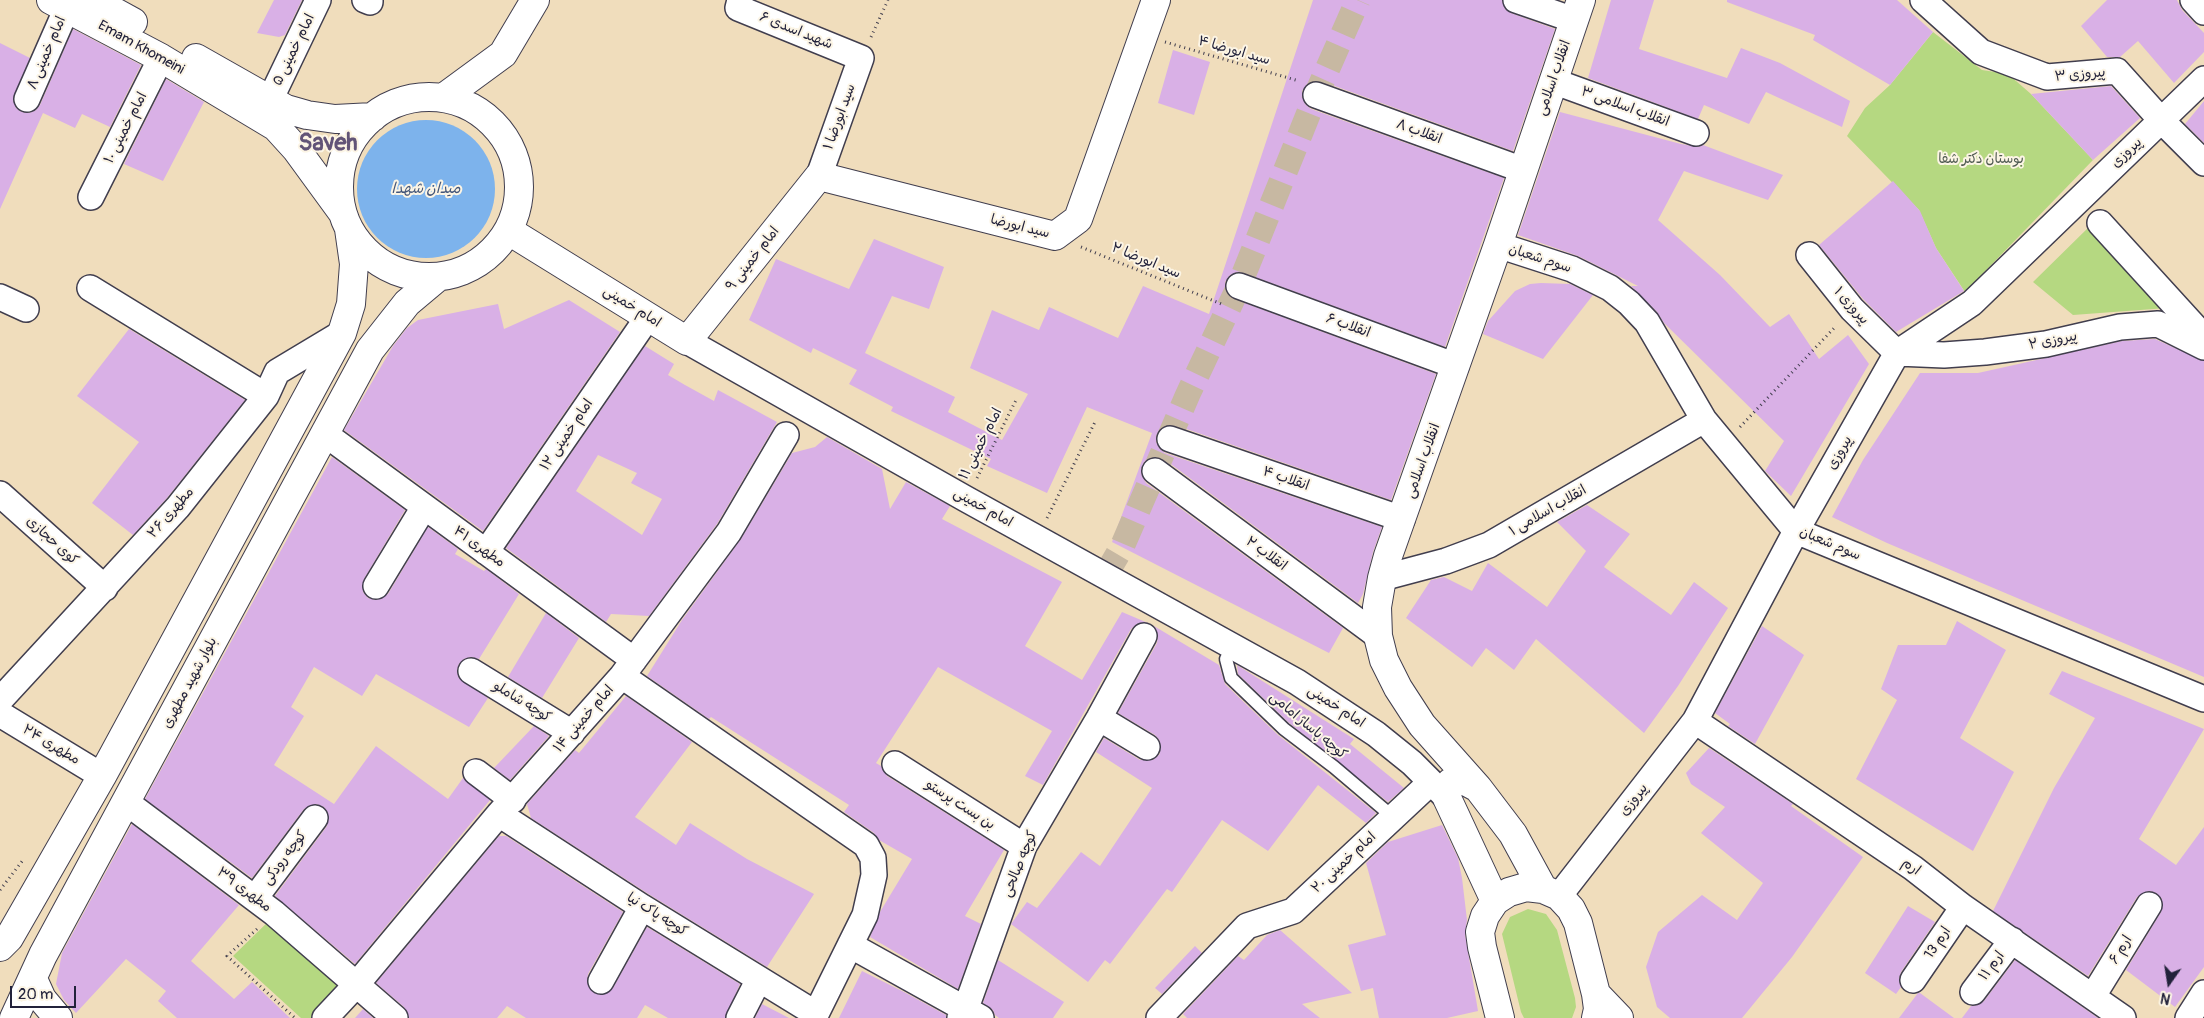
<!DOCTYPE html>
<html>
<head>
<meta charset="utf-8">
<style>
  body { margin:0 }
  #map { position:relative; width:2204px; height:1018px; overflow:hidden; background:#f0ddbc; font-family:Pangolin,sans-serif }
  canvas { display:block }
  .north { position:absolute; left:2144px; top:958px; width:50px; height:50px; -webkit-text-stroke:4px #fcf5e5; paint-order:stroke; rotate:193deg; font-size:14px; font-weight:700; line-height:20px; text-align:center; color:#22223b }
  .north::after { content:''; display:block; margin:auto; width:18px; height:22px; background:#22223b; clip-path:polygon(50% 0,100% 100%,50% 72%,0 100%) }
  .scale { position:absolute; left:10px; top:986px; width:66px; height:22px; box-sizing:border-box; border:2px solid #22223b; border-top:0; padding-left:6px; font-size:15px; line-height:18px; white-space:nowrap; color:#22223b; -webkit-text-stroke:4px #fcf5e5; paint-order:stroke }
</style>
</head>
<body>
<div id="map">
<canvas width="2204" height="1018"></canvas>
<div class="north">N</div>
<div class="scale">20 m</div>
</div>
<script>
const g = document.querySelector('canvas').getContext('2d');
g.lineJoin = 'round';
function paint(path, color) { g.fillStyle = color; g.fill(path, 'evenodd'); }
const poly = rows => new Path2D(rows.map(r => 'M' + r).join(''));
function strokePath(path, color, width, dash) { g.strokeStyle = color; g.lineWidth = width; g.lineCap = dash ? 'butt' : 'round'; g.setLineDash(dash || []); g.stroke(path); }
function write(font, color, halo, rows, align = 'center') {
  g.font = font + ' Pangolin,"Playpen Sans Arabic",sans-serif'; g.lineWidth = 4; g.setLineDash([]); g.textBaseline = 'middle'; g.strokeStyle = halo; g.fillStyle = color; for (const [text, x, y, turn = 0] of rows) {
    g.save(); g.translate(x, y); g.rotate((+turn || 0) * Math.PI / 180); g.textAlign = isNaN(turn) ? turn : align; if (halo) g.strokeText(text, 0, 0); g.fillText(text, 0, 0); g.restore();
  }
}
paint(poly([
  [1933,32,1982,70,2008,74,2031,94,2093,160,1965,292,1936,248,1919,210,1847,136,1865,108,1890,85],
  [2091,225,2167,308,2073,315,2033,282],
  [1528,909,1546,914,1557,930,1575,998,1576,1007,1572,1018,1524,1018,1521,1012,1502,934,1510,917],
  [273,917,352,985,320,1018,301,1018,233,956]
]), '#b5d881');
paint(poly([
  '357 189a69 69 0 1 1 138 0a69 69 0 1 1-138 0Z'
]), '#7db3ec');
paint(poly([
  [274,0,302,0,285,35,279,37,257,33],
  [1313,0,1502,0,1505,9,1511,13,1555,29,1513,151,1321,81,1314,81,1307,84,1302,91,1305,104,1311,109,1504,178,1445,347,1244,273,1237,272,1230,275,1225,282,1228,295,1234,299,1436,374,1391,500,1175,425,1167,425,1157,434,1156,442,1160,449,1165,453,1382,527,1373,552,1363,594,1358,603,1164,459,1157,457,1150,458,1144,462,1141,469,1142,476,1146,483,1343,628,1329,653,1112,542,1152,433,1087,407,1047,493,987,466,991,459,891,411,893,407,849,384,857,370,813,348,811,353,749,320,776,259,849,289,874,239,944,267,929,309,892,296,865,353,955,397,948,412,1002,440,1028,394,970,368,992,310,1039,330,1049,307,1118,338,1143,286,1209,314],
  [1611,0,1654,0,1639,49,1727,78,1741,48,1780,63,1850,101,1842,127,1766,92,1749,124,1704,105,1698,119,1588,78],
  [1727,0,1897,0,1933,32,1890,85,1813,40,1815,35,1727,2],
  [2107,0,2177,0,2182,10,2204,33,2204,52,2174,83,2138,41,2120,57,2107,57,2081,26],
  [73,29,141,65,110,127,82,114,75,128,43,113,0,209,0,43,30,58,13,100,16,108,22,112,29,113,36,110,40,105],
  [1173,50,1210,62,1194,115,1158,103],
  [166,79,204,102,163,181,124,164],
  [2111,86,2140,118,2093,160,2031,94],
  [2204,101,2204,143,2185,124],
  [1560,112,1681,144,1698,147,1703,145,1783,175,1768,200,1684,171,1658,220,1720,275,1770,327,1789,314,1819,359,1848,335,1869,364,1791,496,1765,471,1784,441,1664,323,1657,312,1631,286,1638,286,1578,256,1518,235],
  [1893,181,1920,211,1936,248,1964,291,1896,332,1863,299,1819,245],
  [1541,283,1570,284,1593,295,1543,359,1483,334,1488,321,1515,291,1530,284],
  [569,300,620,332,483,531,344,430,393,346,407,328,418,320,498,304,504,329],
  [129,329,245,400,167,498,133,535,92,503,139,442,77,396],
  [2155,339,2204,361,2204,677,1887,543,1832,517,1863,460,1920,373,1978,373,2122,341],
  [645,346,674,364,668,375,685,385,714,401,718,390,777,422,717,524,649,616,611,614,606,622,506,548],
  [598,455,637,473,631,483,662,499,642,535,576,491],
  [827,437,882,469,890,509,906,482,950,506,942,519,1062,582,1025,646,1082,680,1122,612,1148,623,1137,624,1131,629,1043,785,1025,776,1052,731,938,667,876,763,881,766,887,776,1004,850,965,916,981,924,958,989,870,937,880,912,912,859,879,840,874,833,844,812,849,805,711,717,709,719,647,676,682,620,741,539,792,453,815,447],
  [332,457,405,510,364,579,363,592,368,598,376,600,388,594,428,527,458,549,455,554,484,571,486,569,519,594,479,659,471,657,464,659,459,664,457,671,459,678,488,698,469,727,376,674,362,696,314,667,291,707,304,716,274,765,334,804,376,746,448,799,463,778,490,800,355,964,275,896,327,826,328,813,324,807,316,804,304,809,252,878,145,799],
  [1587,505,1630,534,1604,567,1671,615,1694,582,1728,608,1678,686,1644,733,1536,639,1514,670,1486,648,1472,667,1406,618,1431,580,1444,577,1472,591,1488,563,1547,607,1586,551,1557,522],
  [546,613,579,638,542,698,508,677],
  [1957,621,2006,650,1960,738,2014,772,1973,851,1856,779,1897,700,1881,689,1898,645,1946,645],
  [1154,626,1219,665,1225,684,1278,735,1376,813,1366,823,1318,785,1268,851,1222,820,1172,892,1167,889,1110,964,1105,960,1088,982,1011,924,1027,902,1037,908,1081,852,1100,866,1152,788,1096,752,1104,738,1140,760,1153,760,1160,754,1160,741,1155,735,1118,713,1157,643,1158,635],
  [1762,626,1804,655,1755,744,1728,726,1730,724,1715,713],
  [1237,665,1354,739,1350,744,1404,788,1388,802,1289,723,1238,674],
  [2062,671,2204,729,2139,839,2176,865,2204,827,2204,967,2175,1007,2126,970,2161,912,2162,899,2156,893,2149,891,2137,897,2088,976,1993,911,2054,788,2095,718,2049,694],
  [626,696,692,742,635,817,676,845,690,823,747,859,814,894,767,967,650,895,531,818,527,804,575,750,579,753],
  [534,726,549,736,510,780,494,768],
  [1709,748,1793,804,1791,806,1863,857,1792,957,1742,1018,1670,1018,1657,1007,1646,967,1658,932,1702,895,1737,920,1763,883,1701,833,1725,807,1691,784,1686,773],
  [132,824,239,905,191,961,234,999,252,982,290,1018,177,1018,158,1001,166,991,126,959,76,1013,64,1000,56,984,62,953],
  [1442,825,1458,858,1462,878,1467,920,1465,934,1478,1011,1447,1018,1379,1018,1373,988,1361,991,1348,945,1386,935,1366,863,1388,842],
  [499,836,506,836,623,912,588,974,587,982,594,993,602,995,613,988,647,927,740,984,725,1018,668,1018,645,1005,637,1018,526,1018,507,1006,497,1018,409,1018,404,1007,376,983],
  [1908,906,1935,922,1901,972,1899,979,1901,987,1896,994,1865,973],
  [1280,930,1352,993,1302,1004,1320,1018,1187,1018,1183,1014,1238,956,1244,960,1267,935],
  [1195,946,1202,953,1162,994,1155,988],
  [998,960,1064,1002,1053,1018,999,1018,995,1015,993,1010,983,1003],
  [2015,960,2098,1018,1962,1018,1971,1006,1978,1005,1984,1001],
  [862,971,904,992,946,1015,946,1018,839,1018],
  [1918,993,1920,993,1954,1018,1899,1018],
  [762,1004,789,1018,755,1018],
  [363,1009,373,1018,355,1018]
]), '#d9b0e6');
strokePath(poly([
  [1105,576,1122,547,1188,394,1239,286,1316,95,1358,0]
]), '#c7b8a2', 25, [25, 12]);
const lane = poly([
  [1233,646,1226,659,1231,678,1284,729,1334,767,1393,817]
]);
const street = poly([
  [365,0,370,2,370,0],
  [740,0,738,8,861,58,819,176],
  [1516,0,1574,20],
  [1923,0,1981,52,2047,77,2117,71,2161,120,2204,163],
  [2193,0,2204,12],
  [1553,81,1696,133],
  [1316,95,1523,170],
  [27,99,67,8],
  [270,100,318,0],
  [91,197,161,58],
  [2100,223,2204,337],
  [1498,245,1572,269,1610,288,1629,303,1647,322,1704,420,1796,531,2204,699],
  [1809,255,1852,309,1897,353,1944,355,1985,352,2046,344,2120,327,2158,324,2204,347],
  [1239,286,1456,366],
  [90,288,266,396],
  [0,297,26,309],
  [687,341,966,499,1297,682,1376,734,1412,763,1447,798],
  [325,434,634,660],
  [1170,439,1402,519],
  [1155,471,1378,636],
  [0,494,105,588],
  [486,552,648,317],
  [1382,578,1446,561,1489,545,1704,420],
  [376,586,424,507],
  [471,671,572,733],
  [622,676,866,845,873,858,874,875,865,915,814,1018],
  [0,700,178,507,266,396,277,372,342,333],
  [0,714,102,776],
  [1099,718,1147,747],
  [1695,721,1913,868,1963,907,2123,1018],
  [895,764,1024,846],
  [476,772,513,800],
  [126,802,274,913,395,1018],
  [499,814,642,907,816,1014],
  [1559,896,1695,721,1796,531,1897,353,1972,303,2204,79],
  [255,898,315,818],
  [850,945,981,1018],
  [1913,980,1963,907],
  [601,981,642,907],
  [1973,992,2012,940],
  [2093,996,2149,905],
  [325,1018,356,985,499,814,622,676,729,532,786,435],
  [739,1018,759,979],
  [960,1018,966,1008,1024,846,1099,718,1144,636],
  [1159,1018,1247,926,1293,911,1431,782],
  [2188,1018,2204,993]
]);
const secondary = poly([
  [51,0,161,58,276,127,296,149,342,212],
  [93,0,133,22],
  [196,58,286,109,307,115,335,119,373,117],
  '339 187a90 90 0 1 1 180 0a90 90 0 1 1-180 0Z',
  [443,98,503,54,535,0],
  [509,231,687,341,819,176,1055,236,1078,219,1156,0],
  [1478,788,1467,782,1458,780,1451,782,1447,788,1447,798,1495,901],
  [1543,889,1513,834,1478,788,1422,725,1398,688,1384,660,1378,636,1377,607,1382,578,1388,556,1498,245,1581,0],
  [0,947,9,938,102,776,342,333,351,304,354,264,349,229],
  [33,979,42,999,58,1018],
  [1596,994,1619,1018],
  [14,1018,43,955,370,350,407,303,438,277],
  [1500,1018,1482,947,1480,932,1485,916,1495,901,1509,892,1526,887,1543,889,1559,896,1571,909,1578,923,1596,994,1598,1009,1596,1018]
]);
strokePath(lane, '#413e4e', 15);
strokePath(street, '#413e4e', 28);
strokePath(secondary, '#413e4e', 30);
strokePath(poly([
  [871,37,888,0],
  [1165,42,1299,81],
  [1081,247,1224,305],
  [1740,427,1836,326],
  [977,478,1017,398],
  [1047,518,1096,420],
  [0,890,23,860],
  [257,929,227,956,295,1018]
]), '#413e4e', 3, [1, 4]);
strokePath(lane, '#fff', 12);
strokePath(street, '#fff', 25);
strokePath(secondary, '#fff', 28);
write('14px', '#22223b', '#fcf5e5', [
  ["شهید اسدی ۶",796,31,22],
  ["Emam Khomeini",141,48,29],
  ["امام خمینی ۵",294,50,-64],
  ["سید ابورضا ۴",1234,51,16],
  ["امام خمینی ۸",47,53,-67],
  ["پیروزی ۳",2080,75,-5],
  ["انقلاب اسلامی",1554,78,-71],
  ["انقلاب اسلامی ۳",1625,107,20],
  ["سید ابورضا ۱",840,117,-70],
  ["امام خمینی ۱۰",126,128,-63],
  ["انقلاب ۸",1419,132,20],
  ["پیروزی",2127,153,-44],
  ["سید ابورضا",1020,227,14],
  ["امام خمینی ۹",753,259,-52],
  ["سوم شعبان",1540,259,18],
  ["سید ابورضا ۲",1146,261,22],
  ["پیروزی ۱",1851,306,48],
  ["امام خمینی",632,307,32],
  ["انقلاب ۶",1348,326,20],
  ["پیروزی ۲",2053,341,-11],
  ["امام خمینی ۱۲",567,435,-56],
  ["امام خمینی ۱۱",981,444,-63],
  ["پیروزی",1840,453,-60],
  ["انقلاب اسلامی",1423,461,-70],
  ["انقلاب ۴",1286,479,19],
  ["امام خمینی",983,508,29],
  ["انقلاب اسلامی ۱",1548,511,-30],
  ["مطهری ۲۶",171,513,-49],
  ["کوی حجازی",52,541,42],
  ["سوم شعبان",1830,544,23],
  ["مطهری ۴۱",479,547,36],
  ["انقلاب ۲",1266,554,36],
  ["بلوار شهید مطهری",190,683,-62],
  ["کوچه شاملو",522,702,32],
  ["امام خمینی",1336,707,33],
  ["امام خمینی ۱۴",584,719,-49],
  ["کوچه پاساژ امامی",1308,726,40],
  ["مطهری ۲۴",51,745,31],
  ["پیروزی",1634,800,-52],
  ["بن بست پرستو",960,805,33],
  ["کوچه رودکی",285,858,-53],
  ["امام خمینی ۲۰",1344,863,-43],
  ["کوچه صالحی",1020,864,-67],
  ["ارم",1911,867,36],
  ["مطهری ۳۹",244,890,37],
  ["کوچه پاک نیا",657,915,32],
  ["ارم 13",1938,943,-56],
  ["ارم ۶",2121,950,-58],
  ["ارم ۱۱",1992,966,-53]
]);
write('14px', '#4e5950', '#fcf5e5', [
  ["بوستان دکتر شفا",1981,159]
]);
write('italic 15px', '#425579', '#fcf5e5', [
  ["میدان شهدا",426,189]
]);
write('bold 24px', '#625477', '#fcf5e5', [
  ["Saveh",328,144]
]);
</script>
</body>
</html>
